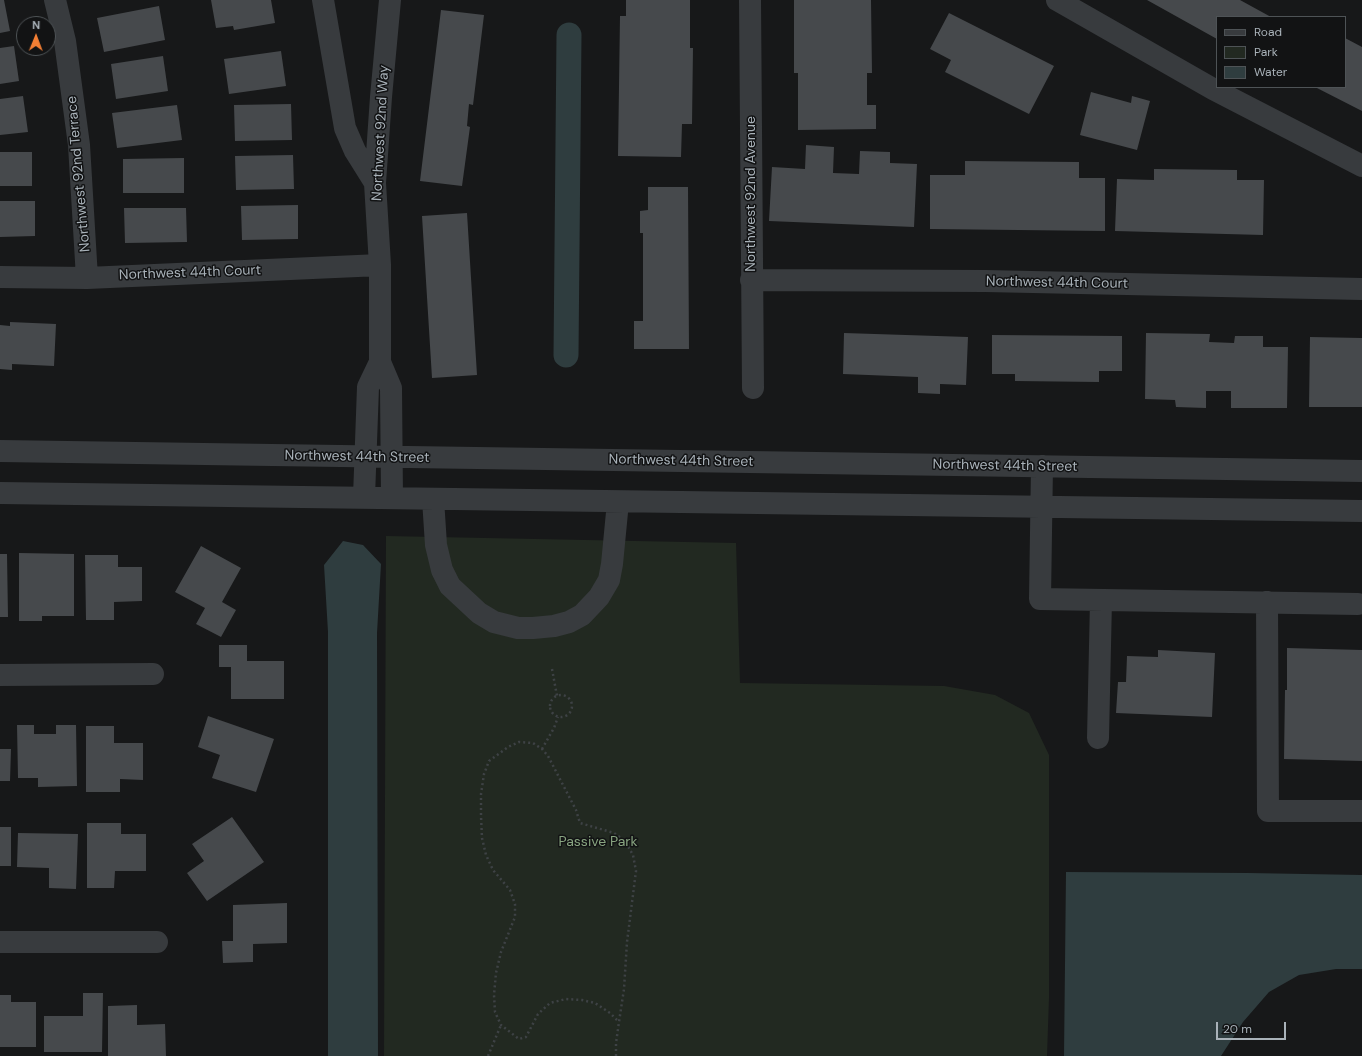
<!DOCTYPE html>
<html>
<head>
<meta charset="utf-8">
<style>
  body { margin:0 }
  #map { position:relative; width:1362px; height:1056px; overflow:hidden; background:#171819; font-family:"DM Sans",sans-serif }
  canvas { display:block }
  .legend { position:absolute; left:1216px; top:16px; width:130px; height:72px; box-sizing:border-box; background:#121314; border:1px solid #4e5356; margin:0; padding:5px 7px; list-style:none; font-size:12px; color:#a9b2b9 }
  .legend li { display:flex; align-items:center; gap:8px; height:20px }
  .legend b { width:20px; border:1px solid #4e5356 }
  .north { position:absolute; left:16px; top:16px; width:40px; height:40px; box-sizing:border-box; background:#121314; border:1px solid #4e5356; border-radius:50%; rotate:1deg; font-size:11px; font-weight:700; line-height:16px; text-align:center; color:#a9b2b9 }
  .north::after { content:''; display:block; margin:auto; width:14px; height:18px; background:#f47f34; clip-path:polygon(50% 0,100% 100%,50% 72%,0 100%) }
  .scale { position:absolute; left:1216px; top:1022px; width:70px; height:18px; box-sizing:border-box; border:2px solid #a9b2b9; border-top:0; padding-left:5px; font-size:12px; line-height:14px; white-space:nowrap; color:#a9b2b9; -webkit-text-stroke:3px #121314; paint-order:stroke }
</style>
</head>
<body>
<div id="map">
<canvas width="1362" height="1056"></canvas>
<ul class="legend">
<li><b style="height:5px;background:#383b3e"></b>Road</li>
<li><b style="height:11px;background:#222921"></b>Park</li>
<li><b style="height:11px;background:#2f3d3f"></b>Water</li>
</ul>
<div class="north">N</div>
<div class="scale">20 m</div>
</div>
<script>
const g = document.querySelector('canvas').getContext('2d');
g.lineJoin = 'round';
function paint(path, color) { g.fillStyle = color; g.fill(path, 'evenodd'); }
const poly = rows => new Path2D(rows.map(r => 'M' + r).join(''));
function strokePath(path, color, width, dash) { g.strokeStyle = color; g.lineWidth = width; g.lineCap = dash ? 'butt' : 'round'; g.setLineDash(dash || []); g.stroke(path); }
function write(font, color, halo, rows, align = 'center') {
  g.font = font + ' "DM Sans",sans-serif'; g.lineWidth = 3; g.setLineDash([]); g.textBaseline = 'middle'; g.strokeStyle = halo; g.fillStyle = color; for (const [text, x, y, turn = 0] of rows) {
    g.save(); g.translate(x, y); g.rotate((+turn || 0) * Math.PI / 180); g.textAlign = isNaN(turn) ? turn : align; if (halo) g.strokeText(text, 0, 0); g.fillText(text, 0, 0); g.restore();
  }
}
paint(poly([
  [386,536,736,543,740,683,944,686,995,695,1029,713,1049,755,1049,998,1047,1056,384,1056]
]), '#222921');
paint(poly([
  [343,541,363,545,381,564,377,633,378,1056,328,1056,328,632,324,565],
  [1066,872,1248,873,1362,875,1362,969,1336,969,1299,975,1269,992,1243,1022,1221,1056,1064,1056]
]), '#2f3d3f');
strokePath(poly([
  [566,355,569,35]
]), '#2f3d3f', 25);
paint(poly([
  [0,0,4,0,10,31,0,33],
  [211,0,271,0,275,23,234,30,233,26,216,28],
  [626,0,690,0,690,48,693,48,692,124,682,124,681,157,618,156,620,16,626,16],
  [794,0,871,0,872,73,867,73,867,105,876,105,876,129,798,130,798,73,794,73],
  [1147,0,1240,0,1271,17,1217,17,1217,39],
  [159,6,165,40,104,52,97,18],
  [441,10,484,15,473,105,469,104,467,126,470,127,462,186,420,181],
  [949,13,1054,66,1029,114,945,72,951,60,930,49],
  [1345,38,1362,47,1362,111,1315,87,1345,87],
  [14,46,19,81,0,84,0,48],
  [281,51,286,86,229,94,224,59],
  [163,56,168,91,116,99,111,64],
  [1091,92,1131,103,1132,96,1150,101,1137,150,1080,135],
  [23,96,28,132,0,135,0,99],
  [291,104,292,140,235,141,234,105],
  [177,105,182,140,117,148,112,113],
  [806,145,834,147,833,173,859,174,860,151,890,152,890,163,917,164,914,227,769,221,772,167,805,169],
  [0,152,32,152,32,186,0,186],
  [293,155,294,189,236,190,235,156],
  [184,158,184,193,123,193,123,159],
  [965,161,1079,162,1079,178,1105,178,1105,231,930,229,930,175,965,175],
  [1154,169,1237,170,1237,180,1264,180,1263,235,1115,231,1117,179,1154,180],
  [648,187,688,187,689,349,634,349,634,321,643,321,643,233,640,233,640,211,648,210],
  [0,201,35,201,35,236,0,237],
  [298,205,298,239,242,240,241,206],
  [124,208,186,208,187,242,125,243],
  [467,213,477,375,432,378,422,216],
  [10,322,56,324,54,366,12,364,12,370,0,369,0,325,10,326],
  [844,333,968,337,966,385,940,384,940,394,918,393,918,377,843,374],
  [1146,333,1210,334,1209,342,1234,343,1235,336,1263,336,1263,347,1288,347,1287,408,1231,408,1231,391,1206,391,1206,408,1176,407,1175,400,1145,399],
  [992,335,1122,336,1122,371,1099,371,1099,382,1015,381,1015,374,992,374],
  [1310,337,1362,338,1362,407,1309,407],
  [201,546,241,568,222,602,236,610,221,637,196,624,205,608,175,592],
  [19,553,74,554,74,616,42,616,42,621,19,621],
  [0,554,7,554,8,617,0,617],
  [85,555,118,555,118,567,142,567,142,601,114,602,114,620,86,620],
  [219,645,247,645,247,661,284,661,284,699,231,699,231,667,219,667],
  [1287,648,1362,650,1362,761,1284,759,1285,690,1287,690],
  [1158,650,1215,653,1212,717,1116,713,1118,682,1126,682,1127,656,1158,657],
  [208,716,274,739,256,792,212,778,220,755,198,747],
  [17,725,34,725,34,734,56,734,56,725,76,725,77,786,38,787,38,778,18,778],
  [86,726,114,726,114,743,143,743,143,780,120,779,120,792,86,792],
  [0,749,11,749,10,781,0,781],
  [232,817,264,862,207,901,187,873,204,861,192,844],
  [87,823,121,823,121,834,146,834,146,871,115,871,114,888,87,888],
  [0,827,11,827,11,866,0,866],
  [18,833,78,834,76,889,49,888,49,868,17,867],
  [287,903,287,943,253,944,253,962,223,963,222,941,233,941,233,905],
  [83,993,103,993,102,1052,44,1052,44,1016,83,1016],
  [0,995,11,995,11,1002,36,1002,36,1047,0,1047],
  [137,1005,137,1025,165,1024,166,1056,108,1056,108,1006]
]), '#46494c');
strokePath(poly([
  [552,669,557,696],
  '550 706a11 11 0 1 1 22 0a11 11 0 1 1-22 0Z',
  [542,749,554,728,558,717],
  [488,1056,501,1025],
  [616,1056,616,1043,619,1022,624,989,627,942,636,871,633,855,625,841,614,833,580,823,576,810,548,756,542,749,533,743,519,742,508,747,489,761,484,774,481,794,481,816,482,838,486,855,493,870,510,890,515,904,515,917,501,952,496,973,494,995,495,1012,501,1025,519,1039,526,1037,538,1014,550,1003,566,999,582,1000,595,1003,610,1013,619,1022]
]), '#3e4245', 2.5, [2, 3]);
strokePath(poly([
  [55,0,65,41,79,145,87,278],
  [323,0,345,128,355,151,375,183],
  [390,0,381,97,375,183,380,265,380,362,391,388,392,498],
  [750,0,753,388],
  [1057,0,1213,89,1362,166],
  [0,277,87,278,380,265],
  [751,280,985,281,1362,289],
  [0,451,1362,471],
  [1042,466,1040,599,1358,604],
  [0,493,1362,511],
  [364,497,368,387,380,362],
  [433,499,436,545,442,570,450,586,479,613,494,622,518,628,533,628,554,626,569,622,582,615,599,597,609,580,612,564,618,502],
  [1267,602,1268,811,1362,811],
  [0,675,153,674],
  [1098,738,1101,600],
  [0,942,157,942]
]), '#383b3e', 22);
write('14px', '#a9b2b9', '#121314', [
  ["Northwest 92nd Way",381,133,-87],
  ["Northwest 92nd Terrace",79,174,-95],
  ["Northwest 92nd Avenue",751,194,-90],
  ["Northwest 44th Court",190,273,-2],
  ["Northwest 44th Court",1057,283,1],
  ["Northwest 44th Street",357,457,1],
  ["Northwest 44th Street",681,461,1],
  ["Northwest 44th Street",1005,466,1]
]);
write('14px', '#88a480', '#121314', [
  ["Passive Park",598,842]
]);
</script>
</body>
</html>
